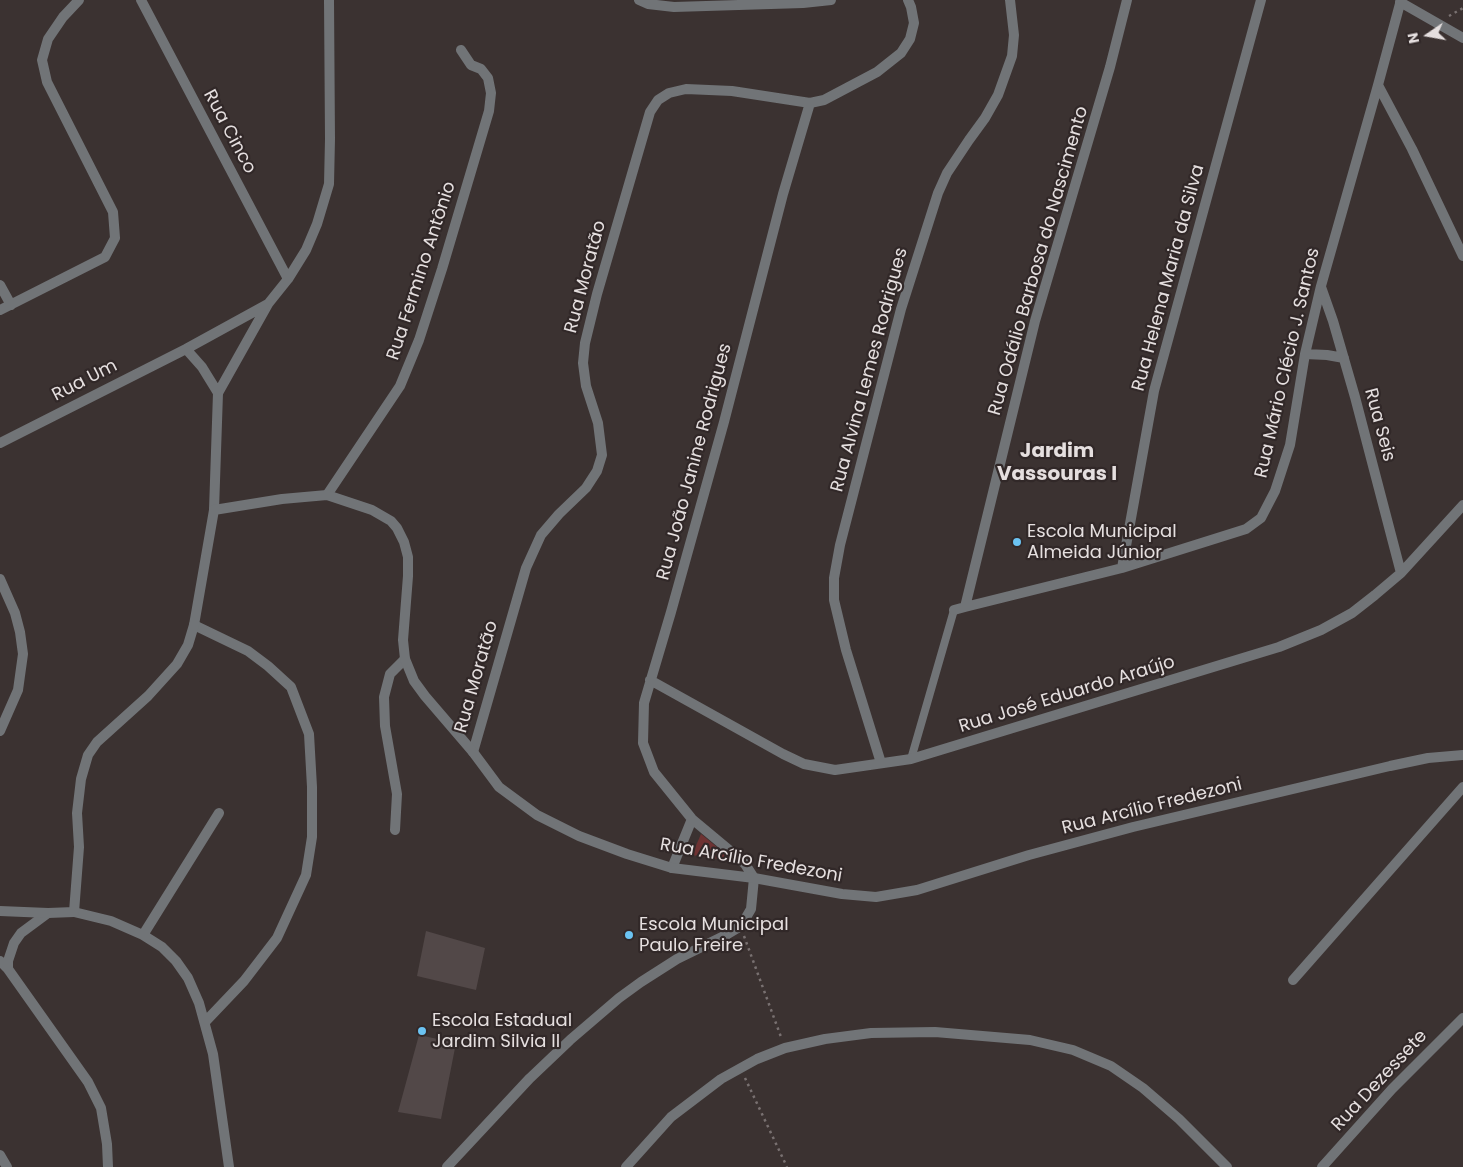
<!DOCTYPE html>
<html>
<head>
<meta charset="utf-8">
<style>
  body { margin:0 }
  #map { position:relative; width:1463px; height:1167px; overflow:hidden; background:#3b3231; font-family:Poppins,sans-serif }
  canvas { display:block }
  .north { position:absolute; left:1403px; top:10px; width:50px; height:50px; -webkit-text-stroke:4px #312828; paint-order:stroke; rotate:258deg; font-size:14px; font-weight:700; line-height:20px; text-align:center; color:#e5dfdf }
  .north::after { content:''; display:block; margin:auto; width:18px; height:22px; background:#e5dfdf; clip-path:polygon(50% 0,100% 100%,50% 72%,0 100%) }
</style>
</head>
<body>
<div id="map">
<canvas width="1463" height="1167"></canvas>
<div class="north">N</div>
</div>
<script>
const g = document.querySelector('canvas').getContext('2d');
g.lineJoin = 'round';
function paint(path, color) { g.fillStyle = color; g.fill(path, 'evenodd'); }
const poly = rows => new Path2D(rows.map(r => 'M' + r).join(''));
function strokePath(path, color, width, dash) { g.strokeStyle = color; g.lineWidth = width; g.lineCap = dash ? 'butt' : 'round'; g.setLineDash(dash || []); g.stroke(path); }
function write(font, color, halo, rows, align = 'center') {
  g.font = font + ' Poppins,sans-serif'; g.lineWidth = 4.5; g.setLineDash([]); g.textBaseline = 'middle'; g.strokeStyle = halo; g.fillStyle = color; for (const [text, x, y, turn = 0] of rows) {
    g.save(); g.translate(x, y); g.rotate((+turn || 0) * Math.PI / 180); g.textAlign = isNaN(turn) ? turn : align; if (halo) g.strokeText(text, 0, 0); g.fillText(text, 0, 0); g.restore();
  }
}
paint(poly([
  [701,834,735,862,692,855]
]), '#6e3232');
paint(poly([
  [426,931,485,948,476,990,417,976],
  [419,1035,456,1043,441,1119,398,1112]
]), '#524848');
strokePath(poly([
  [1449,16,1463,8],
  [744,936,781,1037],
  [745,1078,787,1167]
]), '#797171', 2.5, [2.5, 4]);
strokePath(poly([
  [911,759,954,610]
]), '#717477', 8);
strokePath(poly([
  [141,0,288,279],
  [639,0,648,4,674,7,803,3,831,0],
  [1400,2,1463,38],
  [1378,85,1412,149,1463,256],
  [0,285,11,305],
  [1321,287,1333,321,1355,397,1401,573],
  [0,310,105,257,115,238,113,212,47,82,42,60,48,39,63,17,79,0],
  [186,349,202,367,218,393],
  [1305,354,1327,355,1344,358],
  [0,443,186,349,268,304],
  [327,495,400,386,419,340,442,269,489,111,491,93,488,78,481,69,471,65,461,50],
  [214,510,218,393,268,304,288,279,306,250,317,224,329,184,330,139,329,0],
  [1122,568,1154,391,1261,0],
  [0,579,15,613,20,632,23,654,18,690,0,731],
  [965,607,1122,568,1246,529,1261,518,1275,491,1290,445,1305,354,1321,286,1378,85,1401,0],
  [954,610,965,607,1035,321,1110,67,1127,0],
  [194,625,248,651,268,666,291,687,309,734,312,787,312,837,306,875,277,938,244,981,205,1022],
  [650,680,783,754,804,764,835,770,911,759,1279,647,1321,630,1352,613,1375,595,1401,573,1463,505],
  [473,752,526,568,541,535,559,514,586,488,597,471,602,455,598,423,586,386,583,363,585,343,597,294,650,112,658,100,669,93,686,89,732,91,810,103,824,100,877,72,901,53,910,39,914,23,911,7,908,0],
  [881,763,846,650,834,600,834,578,840,545,901,309,938,193,947,173,969,140,985,118,998,95,1012,56,1014,35,1010,0],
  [395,830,397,794,385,726,384,697,390,674,405,659],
  [672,868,692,819],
  [74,912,111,921,143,935,162,947,176,961,188,978,199,1003,213,1054,229,1167],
  [143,935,219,813],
  [0,961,8,969,88,1082,101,1108,107,1144,108,1167],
  [8,969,8,961,14,943,21,933,48,913],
  [1293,980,1463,787],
  [0,1155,7,1167],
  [447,1167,530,1078,570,1040,619,998,641,982,677,959,726,935,741,926,751,909,754,878,745,864,734,854,692,819,654,772,643,743,644,703,671,612,724,422,783,194,810,103],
  [626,1167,671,1117,721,1079,757,1059,785,1048,825,1039,871,1033,935,1032,1030,1040,1073,1050,1111,1066,1143,1088,1179,1119,1227,1167],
  [1322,1167,1392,1089,1463,1018]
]), '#717477', 10);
strokePath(poly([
  [0,911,48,913,74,912,79,847,77,813,81,779,88,755,97,742,148,696,177,664,188,645,194,625,214,510,282,499,327,495,372,510,391,521,397,528,404,542,408,557,408,576,403,640,405,659,414,681,425,696,473,752,499,787,537,815,579,836,627,854,672,868,754,878,842,894,876,897,917,890,1029,855,1133,827,1390,766,1428,758,1463,755]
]), '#717477', 10);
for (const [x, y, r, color] of [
  [1017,542,5,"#6bc3f2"],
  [629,935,5,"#6bc3f2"],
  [422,1031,5,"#6bc3f2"]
]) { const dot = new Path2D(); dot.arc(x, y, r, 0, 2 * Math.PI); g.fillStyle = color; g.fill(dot); strokePath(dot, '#312828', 2); }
write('18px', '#e5dfdf', '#312828', [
  ["Rua Cinco",229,132,62],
  ["Rua Odálio Barbosa do Nascimento",1039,261,-74],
  ["Rua Fermino Antônio",422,271,-72],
  ["Rua Moratão",586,277,-75],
  ["Rua Helena Maria da Silva",1169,278,-75],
  ["Rua Mário Clécio J. Santos",1288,363,-77],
  ["Rua Alvina Lemes Rodrigues",870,370,-75],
  ["Rua Um",85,381,-27],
  ["Rua Seis",1379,425,75],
  ["Rua João Janine Rodrigues",695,462,-75],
  ["Rua Moratão",477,677,-74],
  ["Rua José Eduardo Araújo",1067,695,-17],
  ["Rua Arcílio Fredezoni",1152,807,-14],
  ["Rua Arcílio Fredezoni",751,861,10],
  ["Rua Dezessete",1380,1081,-47]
]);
write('18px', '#e5dfdf', '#312828', [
  ["Escola Municipal",1027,532],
  ["Almeida Júnior",1027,553],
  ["Escola Municipal",639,925],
  ["Paulo Freire",639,946],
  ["Escola Estadual",432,1021],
  ["Jardim Silvia II",432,1042]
], 'left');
write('bold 20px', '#e5dfdf', '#312828', [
  ["Jardim",1057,452],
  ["Vassouras I",1057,475]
]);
</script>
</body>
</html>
